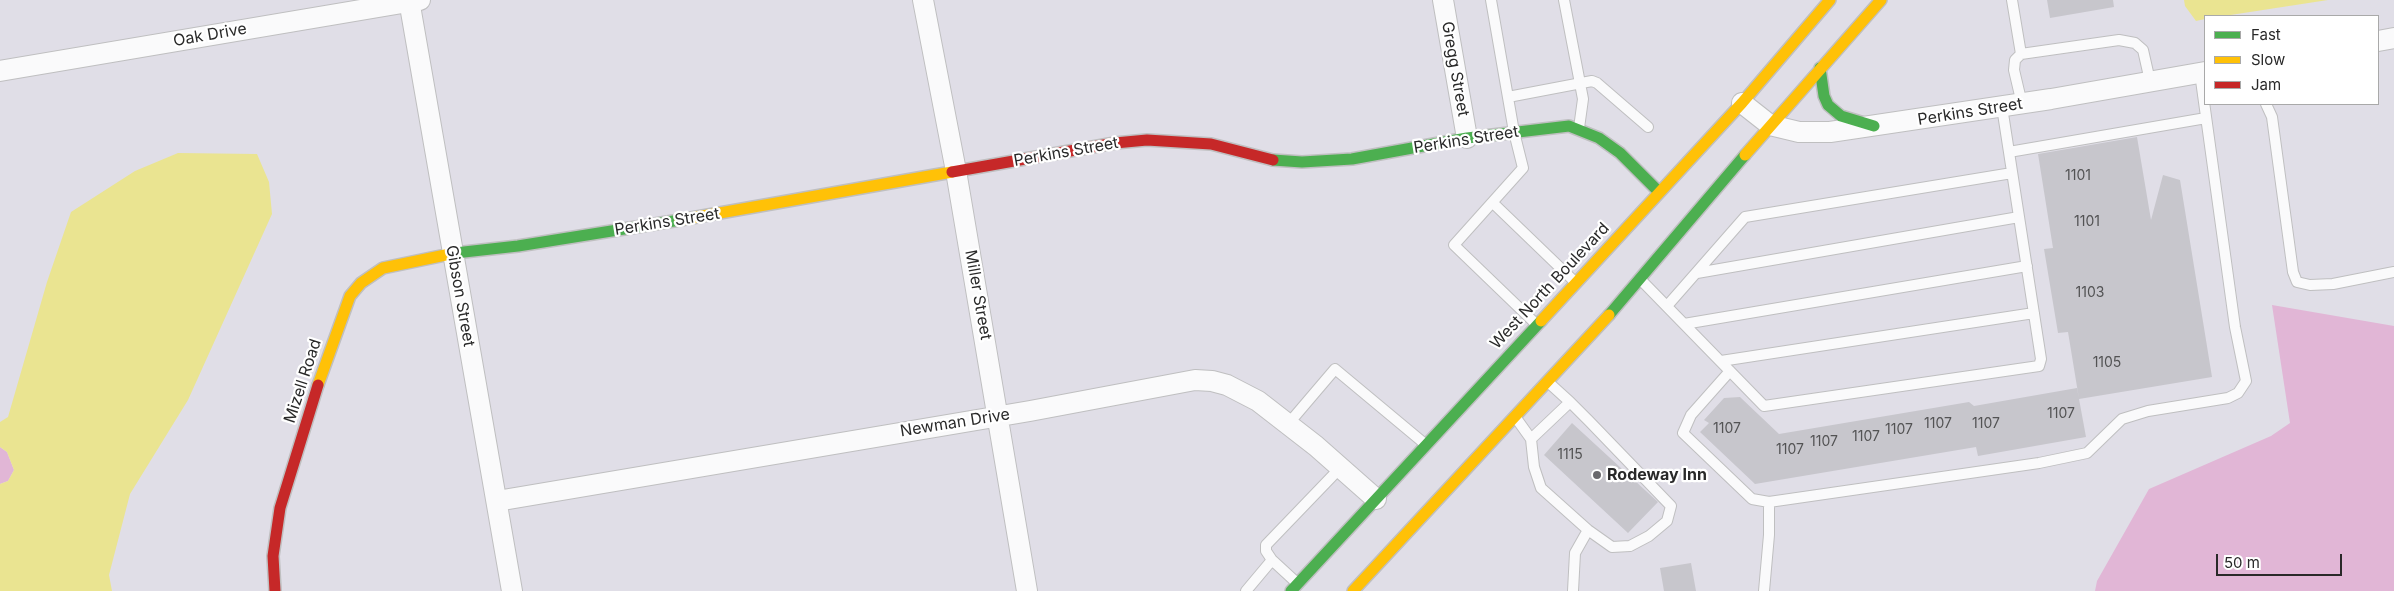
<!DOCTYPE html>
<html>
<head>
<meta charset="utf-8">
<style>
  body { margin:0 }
  #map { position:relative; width:2394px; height:591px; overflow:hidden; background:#e0dee7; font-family:Inter,sans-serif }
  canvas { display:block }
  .legend { position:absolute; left:2204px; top:15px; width:175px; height:90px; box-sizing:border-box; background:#fff; border:1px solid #a9a9a9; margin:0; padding:6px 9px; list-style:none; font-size:15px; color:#292929 }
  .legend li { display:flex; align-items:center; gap:10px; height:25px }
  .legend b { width:25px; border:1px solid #a9a9a9 }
  .scale { position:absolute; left:2216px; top:554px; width:126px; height:22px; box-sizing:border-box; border:2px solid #292929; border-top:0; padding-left:6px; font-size:15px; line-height:18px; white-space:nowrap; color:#292929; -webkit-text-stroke:4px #fff; paint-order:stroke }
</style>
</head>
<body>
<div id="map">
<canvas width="2394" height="591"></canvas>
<ul class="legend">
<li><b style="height:6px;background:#4caf50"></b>Fast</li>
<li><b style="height:6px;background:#ffc107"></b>Slow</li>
<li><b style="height:6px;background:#c62828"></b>Jam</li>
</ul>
<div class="scale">50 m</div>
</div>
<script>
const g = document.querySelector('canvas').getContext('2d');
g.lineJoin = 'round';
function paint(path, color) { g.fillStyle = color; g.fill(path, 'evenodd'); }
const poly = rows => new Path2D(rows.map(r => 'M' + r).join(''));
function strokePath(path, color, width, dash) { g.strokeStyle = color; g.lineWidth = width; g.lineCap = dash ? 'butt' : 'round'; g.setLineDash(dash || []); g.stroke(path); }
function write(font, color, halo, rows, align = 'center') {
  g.font = font + ' Inter,sans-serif'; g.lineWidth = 4.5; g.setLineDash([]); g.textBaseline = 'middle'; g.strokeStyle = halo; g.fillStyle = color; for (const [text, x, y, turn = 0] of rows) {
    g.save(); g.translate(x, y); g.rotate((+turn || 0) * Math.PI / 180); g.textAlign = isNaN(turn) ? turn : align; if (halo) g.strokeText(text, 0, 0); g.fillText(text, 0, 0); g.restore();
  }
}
paint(poly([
  [2272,305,2394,326,2394,591,2095,591,2097,581,2149,489,2271,436,2290,423],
  [0,447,7,452,14,470,8,481,0,484]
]), '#e1b6d6');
paint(poly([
  [2184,0,2328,0,2224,16,2205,16,2205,19,2196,21,2185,6],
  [178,153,257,154,269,182,272,214,188,400,130,494,109,575,112,591,0,591,0,484,8,481,14,470,7,452,0,447,0,422,8,417,47,282,71,212,135,171]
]), '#eae491');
paint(poly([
  [2047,0,2113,0,2114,7,2050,18],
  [2137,137,2151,220,2163,175,2180,180,2212,377,2079,399,2068,332,2058,333,2044,249,2053,248,2038,154],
  [2077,388,2086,437,1978,456,1976,447,1755,484,1700,432,1709,423,1704,420,1724,398,1740,397,1779,434,1969,402,1974,406],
  [1572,423,1658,502,1628,533,1544,455],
  [1691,563,1696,591,1664,591,1660,568]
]), '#c7c6cc');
const lane = poly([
  [1491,0,1514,132,1523,168,1454,245,1536,324],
  [1564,0,1583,99,1579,128],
  [2012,0,2021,54],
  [1508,97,1592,81,1597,83,1648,127],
  [2022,104,2014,70,2015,60,2021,54,2119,40,2135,43,2143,50,2150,81],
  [2266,104,2272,117,2293,272,2297,282,2310,285,2333,284,2394,272],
  [2009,152,2206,118],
  [1493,203,1575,282],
  [1697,273,2019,217],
  [1641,280,1764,406,2039,366,2041,359,2002,107],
  [1667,306,1745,217,2012,173],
  [1684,324,2027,266],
  [1721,361,2034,313],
  [1730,371,1691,415,1683,433,1752,499,1769,502,2039,463,2087,453,2122,419,2148,411,2228,398,2238,393,2246,381,2235,327,2200,73],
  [1548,382,1570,402,1589,421,1671,506,1667,521,1649,536,1630,546,1612,547,1588,530,1541,488,1534,467,1531,439,1570,402],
  [1516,418,1531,439],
  [1289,423,1335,369,1425,444],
  [1297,583,1272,560,1266,551,1266,545,1341,467],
  [1246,591,1272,560],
  [1573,591,1575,553,1588,530],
  [1764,591,1769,535,1769,502]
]);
const street = poly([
  [409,0,512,591],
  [923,0,956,171,1027,591],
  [1443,0,1467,138],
  [2378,41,2394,38],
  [0,71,420,0],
  [1742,103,1770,125,1799,132,1830,132,2051,99,2205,72],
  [497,501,1030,411,1195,380,1212,381,1227,385,1258,401,1316,446,1376,499]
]);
const fast = poly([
  [1820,68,1824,96,1828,105,1841,116,1874,126],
  [1273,160,1302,162,1352,159,1467,138,1569,126,1599,138,1620,153,1659,192],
  [455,253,518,246,680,220],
  [1609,315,1745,155],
  [1291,591,1541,321]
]);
const slow = poly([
  [1745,155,1881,0],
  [680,220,952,172],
  [1541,321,1742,103,1830,0],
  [318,385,350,296,361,283,383,268,455,253],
  [1353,591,1609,315]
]);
const jam = poly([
  [952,172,1115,143,1147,140,1211,144,1273,160],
  [275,591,273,556,280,508,318,385]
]);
strokePath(lane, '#bfbfc0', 12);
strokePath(street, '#bfbfc0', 22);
strokePath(fast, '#bfbfc0', 14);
strokePath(slow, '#bfbfc0', 14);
strokePath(jam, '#bfbfc0', 14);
strokePath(lane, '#fafafb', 10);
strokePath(street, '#fafafb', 20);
strokePath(fast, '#4caf50', 11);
strokePath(slow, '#ffc107', 11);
strokePath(jam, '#c62828', 11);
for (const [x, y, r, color] of [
  [1597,475,5,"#69686c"]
]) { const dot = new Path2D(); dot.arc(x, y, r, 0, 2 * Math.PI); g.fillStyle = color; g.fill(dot); strokePath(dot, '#fff', 2); }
write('14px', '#535354', null, [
  ["1101",2078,176],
  ["1101",2087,222],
  ["1103",2090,293],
  ["1105",2107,363],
  ["1107",2061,414],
  ["1107",1938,424],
  ["1107",1986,424],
  ["1107",1727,429],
  ["1107",1899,430],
  ["1107",1866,437],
  ["1107",1824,442],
  ["1107",1790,450],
  ["1115",1570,455]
]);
write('16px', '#292929', '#fff', [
  ["Oak Drive",210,35,-10],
  ["Gregg Street",1455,69,80],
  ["Perkins Street",1970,112,-9],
  ["Perkins Street",1466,140,-9],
  ["Perkins Street",1066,152,-10],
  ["Perkins Street",667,222,-9],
  ["West North Boulevard",1550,286,-47],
  ["Miller Street",978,295,80],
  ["Gibson Street",460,296,80],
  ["Mizell Road",303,381,-72],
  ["Newman Drive",955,423,-9]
]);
write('bold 16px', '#292929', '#fff', [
  ["Rodeway Inn",1607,475]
], 'left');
</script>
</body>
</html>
